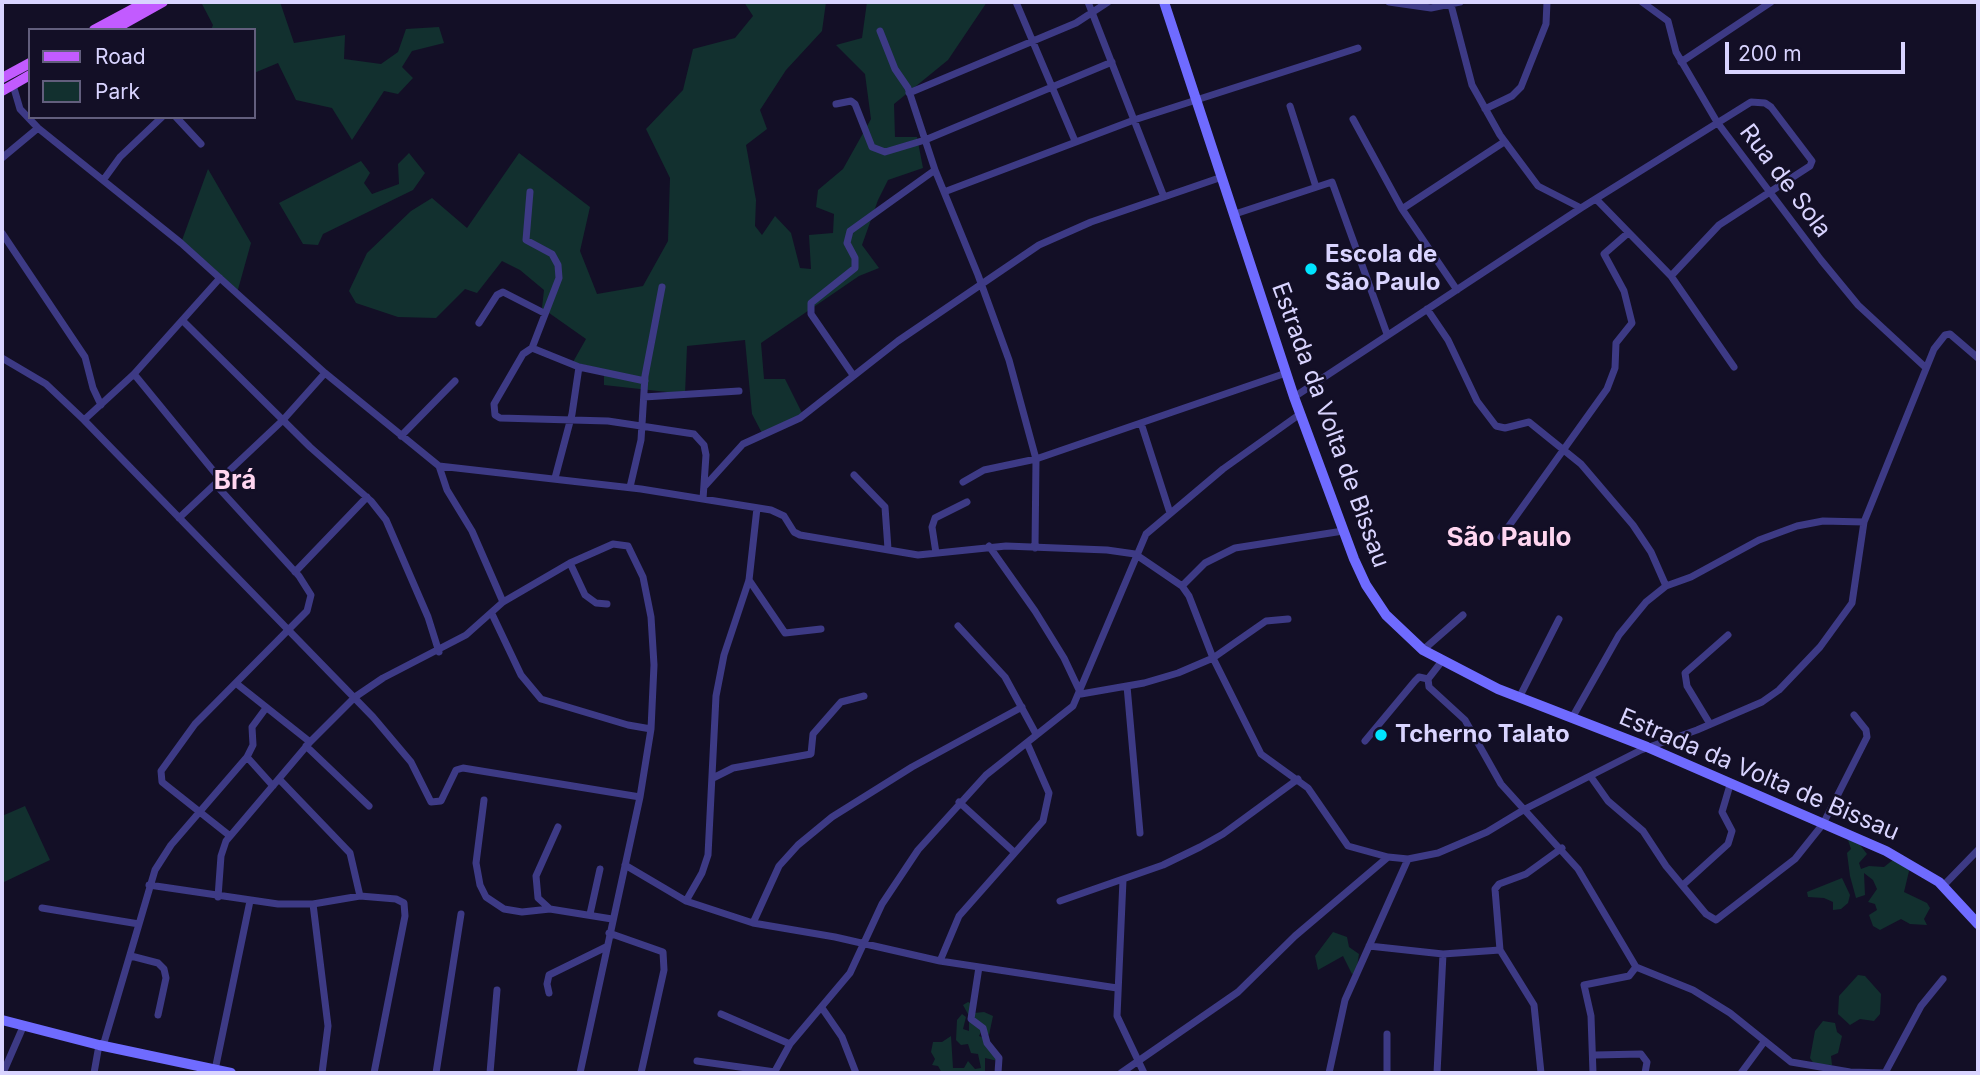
<!DOCTYPE html>
<html>
<head>
<meta charset="utf-8">
<style>
  body { margin:0 }
  #map { position:relative; width:1980px; height:1075px; overflow:hidden; background:#130f26; font-family:Inter,sans-serif }
  canvas { display:block }
  .frame { position:absolute; inset:0; border:4px solid #d9d4ff; pointer-events:none }
  .legend { position:absolute; left:28px; top:28px; width:228px; height:91px; box-sizing:border-box; background:#130f26; border:2px solid #625e7d; margin:0; padding:9px 12px; list-style:none; font-size:21px; color:#d9d4ff }
  .legend li { display:flex; align-items:center; gap:14px; height:35px }
  .legend b { width:35px; border:2px solid #625e7d }
  .scale { position:absolute; left:1725px; top:42px; width:180px; height:32px; box-sizing:border-box; border:4px solid #d9d4ff; border-top:0; padding-left:9px; font-size:21px; line-height:24px; white-space:nowrap; color:#d9d4ff; -webkit-text-stroke:5px #130f26; paint-order:stroke }
</style>
</head>
<body>
<div id="map">
<canvas width="1980" height="1075"></canvas>
<div class="frame"></div>
<ul class="legend">
<li><b style="height:9px;background:#c25bff"></b>Road</li>
<li><b style="height:19px;background:#12302f"></b>Park</li>
</ul>
<div class="scale">200 m</div>
</div>
<script>
const g = document.querySelector('canvas').getContext('2d');
g.lineJoin = 'round';
function paint(path, color) { g.fillStyle = color; g.fill(path, 'evenodd'); }
const poly = rows => new Path2D(rows.map(r => 'M' + r).join(''));
function strokePath(path, color, width, dash) { g.strokeStyle = color; g.lineWidth = width; g.lineCap = dash ? 'butt' : 'round'; g.setLineDash(dash || []); g.stroke(path); }
function write(font, color, halo, rows, align = 'center') {
  g.font = font + ' Inter,sans-serif'; g.lineWidth = 5; g.setLineDash([]); g.textBaseline = 'middle'; g.strokeStyle = halo; g.fillStyle = color; for (const [text, x, y, turn = 0] of rows) {
    g.save(); g.translate(x, y); g.rotate((+turn || 0) * Math.PI / 180); g.textAlign = isNaN(turn) ? turn : align; if (halo) g.strokeText(text, 0, 0); g.fillText(text, 0, 0); g.restore();
  }
}
paint(poly([
  [205,2,280,2,294,43,345,35,344,59,381,64,398,52,406,29,439,27,444,43,412,51,402,67,413,78,398,94,384,91,352,140,332,108,296,100,278,63,254,73,254,30,211,30,213,25,202,4],
  [744,2,826,2,822,31,786,70,760,110,767,129,746,145,756,200,755,226,762,235,775,216,791,233,800,268,811,269,809,235,833,233,834,214,816,207,818,190,843,169,871,119,865,74,836,45,862,38,867,2,987,2,948,60,894,104,895,137,917,137,923,168,888,180,878,200,862,245,879,268,859,276,761,343,764,379,785,379,802,413,764,437,752,414,745,340,687,346,685,394,604,385,604,370,573,362,586,339,542,308,544,290,520,270,502,261,477,293,465,289,436,318,398,317,356,303,349,291,367,253,411,211,432,198,467,228,519,153,590,207,580,251,597,294,643,286,668,241,670,178,646,129,683,90,693,49,735,38,753,16],
  [409,153,425,173,413,190,323,234,318,245,303,244,279,203,361,161,370,173,364,183,372,194,399,184,398,164],
  [208,169,251,243,237,293,181,243],
  [25,806,50,860,2,883,2,816],
  [1847,837,1857,841,1867,854,1859,863,1861,869,1869,866,1884,867,1894,859,1910,867,1904,892,1927,903,1930,908,1924,919,1927,925,1910,924,1901,919,1880,930,1873,926,1869,915,1877,910,1875,904,1868,902,1877,889,1873,880,1864,873,1865,895,1856,898,1850,876,1847,853,1851,849],
  [1842,878,1850,895,1848,903,1841,909,1833,910,1833,902,1824,898,1808,897,1807,892],
  [1333,932,1347,937,1349,947,1359,954,1356,973,1352,974,1343,956,1318,970,1315,956],
  [1858,975,1865,976,1881,994,1880,1014,1874,1021,1860,1019,1850,1025,1838,1014,1839,996],
  [968,1002,973,1004,974,1013,984,1012,993,1016,989,1035,983,1028,979,1036,987,1039,998,1061,985,1058,985,1073,942,1073,938,1066,932,1065,935,1059,931,1052,933,1042,942,1042,951,1036,953,1068,964,1068,968,1061,975,1069,981,1068,978,1054,971,1053,968,1044,961,1045,956,1040,957,1020,962,1014,966,1017,963,1029,969,1031,969,1016,963,1005],
  [1823,1021,1835,1023,1837,1032,1842,1036,1838,1053,1831,1056,1832,1065,1814,1064,1810,1058,1815,1031]
]), '#12302f');
strokePath(poly([
  [1016,2,1075,141],
  [1088,2,1164,197],
  [1389,2,1431,8,1460,2],
  [1642,2,1668,21,1676,52,1717,122,1821,260,1858,305,1925,367],
  [1451,5,1472,85,1500,135,1538,186,1581,208],
  [880,31,895,69,908,88,935,170,978,275,1009,360,1036,459,1035,548],
  [1681,62,1771,2],
  [13,85,20,109,38,128,181,243,325,373,439,466,641,489,771,510,784,516,794,532,800,535,918,555,1006,546,1107,550,1135,554,1182,586,1189,596,1213,658,1261,754,1308,788,1348,846,1388,857],
  [909,93,1076,23,1108,2],
  [836,104,851,101,855,104,872,147,885,152,925,140,1112,62],
  [1290,106,1316,187],
  [1485,109,1512,96,1521,87,1546,24,1547,2],
  [176,117,201,144],
  [1353,119,1402,209,1457,290],
  [2,158,38,128],
  [104,179,120,157,162,117],
  [530,192,526,240,552,254,558,265,559,278,532,348,523,354,494,404,495,415,500,418,608,421,694,434,704,445,706,455,703,499],
  [944,192,1134,120,1358,48],
  [1402,209,1504,142],
  [1235,214,1332,182,1387,334],
  [2,233,85,357,93,388,101,405],
  [1671,276,1734,367],
  [1427,309,1448,340,1477,401,1496,426,1505,428,1529,422,1581,464,1633,525,1651,552,1666,586],
  [183,321,310,447,371,501,386,520,428,617,439,652],
  [479,323,497,295,503,292,544,313],
  [532,348,579,367],
  [2,358,46,384,84,420,134,374,220,278],
  [134,374,220,479],
  [853,375,811,314,811,303,855,268,855,258,847,243,850,231,935,170],
  [644,397,739,391],
  [1294,397,1581,208,1751,102,1765,103,1771,107,1812,161,1810,166,1719,225,1671,276,1596,199],
  [84,420,373,717,411,762,431,802,441,801,456,770,463,768,640,797],
  [1141,423,1170,513],
  [401,436,455,381],
  [439,466,447,490,472,531,503,602],
  [854,475,885,507,888,549],
  [555,478,572,414,579,367,645,381],
  [963,482,984,470,1036,459,1286,373],
  [215,484,299,576,311,595,307,611,195,724,161,771,162,782,230,836],
  [630,487,641,440,645,376,662,287],
  [704,487,743,444,800,418,898,341,1039,245,1091,222,1222,177],
  [179,518,283,420,325,373],
  [1501,537,1607,389,1615,368,1616,343,1632,323,1624,291,1604,254,1628,233],
  [989,546,1035,611,1064,658,1081,694,1144,683,1178,673,1213,658,1266,621,1288,619],
  [936,553,932,527,935,518,967,502],
  [570,563,585,595,596,603,607,604],
  [295,572,367,497],
  [749,580,785,633,821,629],
  [1182,586,1205,563,1235,548,1343,531],
  [492,614,521,675,541,699,628,725,651,729],
  [958,626,1005,677,1036,734],
  [1423,650,1463,615],
  [1442,661,1428,679,1429,687,1465,720,1501,784,1578,869,1636,967,1693,990,1730,1013,1791,1062,1850,1072,1886,1073],
  [237,684,310,742],
  [1127,686,1140,833],
  [1519,698,1559,619],
  [1572,718,1619,635,1646,602,1666,586,1691,577,1759,540,1797,526,1823,521,1864,522],
  [1710,724,1687,686,1685,673,1728,635],
  [1365,741,1415,681,1419,677,1428,679],
  [306,746,369,806],
  [247,757,273,786],
  [1591,777,1608,801,1643,831,1666,866,1706,914,1716,920,1795,859,1823,824,1867,737,1866,730,1854,715],
  [713,778,733,768,811,754,813,734,841,702,864,696],
  [279,779,350,853,360,896],
  [484,800,476,863,480,885,486,897,504,909,522,912,550,909],
  [959,802,1014,852],
  [558,827,536,876,538,898,550,909,612,919],
  [625,865,686,901,753,923,835,937,940,961,1117,988],
  [1123,880,1117,1016,1144,1073],
  [1684,884,1728,844,1732,831,1722,812,1730,785],
  [149,885,278,904,313,904,360,896,396,899,404,903,405,916,374,1073],
  [1943,886,1978,850],
  [218,897,221,856,226,841,310,742,355,697,383,678,466,635,503,602,570,563,613,544,628,546,643,577,651,617,654,665,651,729,640,797,580,1073],
  [686,901,702,873,708,855,716,696,724,655,749,580,757,508],
  [1060,901,1163,865,1200,847,1223,834,1298,779],
  [313,904,328,1026,322,1073],
  [42,908,139,924],
  [590,914,600,869],
  [753,923,779,866,798,845,832,817,912,767,1022,707],
  [609,933,663,952,664,970,641,1073],
  [1369,946,1443,954,1500,950,1534,1005,1541,1073],
  [1500,950,1495,889,1499,884,1526,874,1562,848],
  [131,956,158,963,164,969,166,978,158,1015],
  [940,961,959,916,1043,821,1049,793,1027,743],
  [979,967,971,1019,983,1028,987,1043,999,1058,998,1073],
  [549,993,547,984,549,975,606,947],
  [822,1008,842,1037,856,1073],
  [721,1014,790,1044],
  [103,1046,155,870,171,845,247,757,253,745,252,727,266,708],
  [1595,1055,1641,1054,1647,1062,1645,1073],
  [697,1061,775,1072],
  [215,1070,250,901],
  [3,1073,23,1027],
  [94,1073,99,1045],
  [436,1073,461,914],
  [490,1073,497,990],
  [774,1073,790,1044,850,973,882,904,918,850,986,775,1073,706,1146,534,1223,469,1300,414],
  [1121,1073,1238,992,1295,936,1388,857,1408,859],
  [1329,1073,1345,1000,1408,859,1438,853,1487,832,1525,809,1641,750,1697,730,1762,702,1779,690,1820,647,1852,603,1864,522,1934,349,1945,335,1950,334,1978,358],
  [1387,1073,1387,1034],
  [1437,1073,1443,954],
  [1593,1073,1591,1016,1584,985,1629,976,1636,967],
  [1741,1073,1764,1042],
  [1885,1073,1921,1006,1943,979]
]), '#3d3a85', 7);
strokePath(poly([
  [1164,2,1294,397,1354,559,1366,585,1386,615,1423,650,1498,689,1647,747,1886,851,1939,882,1978,924],
  [2,1020,99,1045,231,1073]
]), '#6f6bff', 10);
strokePath(poly([
  [94,30,146,2],
  [113,30,163,2],
  [2,78,30,63],
  [2,91,30,75]
]), '#c25bff', 10);
for (const [x, y, r, color] of [
  [1311,269,7,"#00e5ff"],
  [1381,735,7,"#00e5ff"]
]) { const dot = new Path2D(); dot.arc(x, y, r, 0, 2 * Math.PI); g.fillStyle = color; g.fill(dot); strokePath(dot, '#130f26', 2.5); }
write('24px', '#d9d4ff', '#130f26', [
  ["Rua de Sola",1785,181,53],
  ["Estrada da Volta de Bissau",1330,425,70],
  ["Estrada da Volta de Bissau",1759,775,23]
]);
write('bold 24px', '#d9d4ff', '#130f26', [
  ["Escola de",1325,255],
  ["São Paulo",1325,283],
  ["Tcherno Talato",1395,735]
], 'left');
write('bold 26px', '#ffd6f0', '#130f26', [
  ["Brá",235,481],
  ["São Paulo",1509,538]
]);
</script>
</body>
</html>
